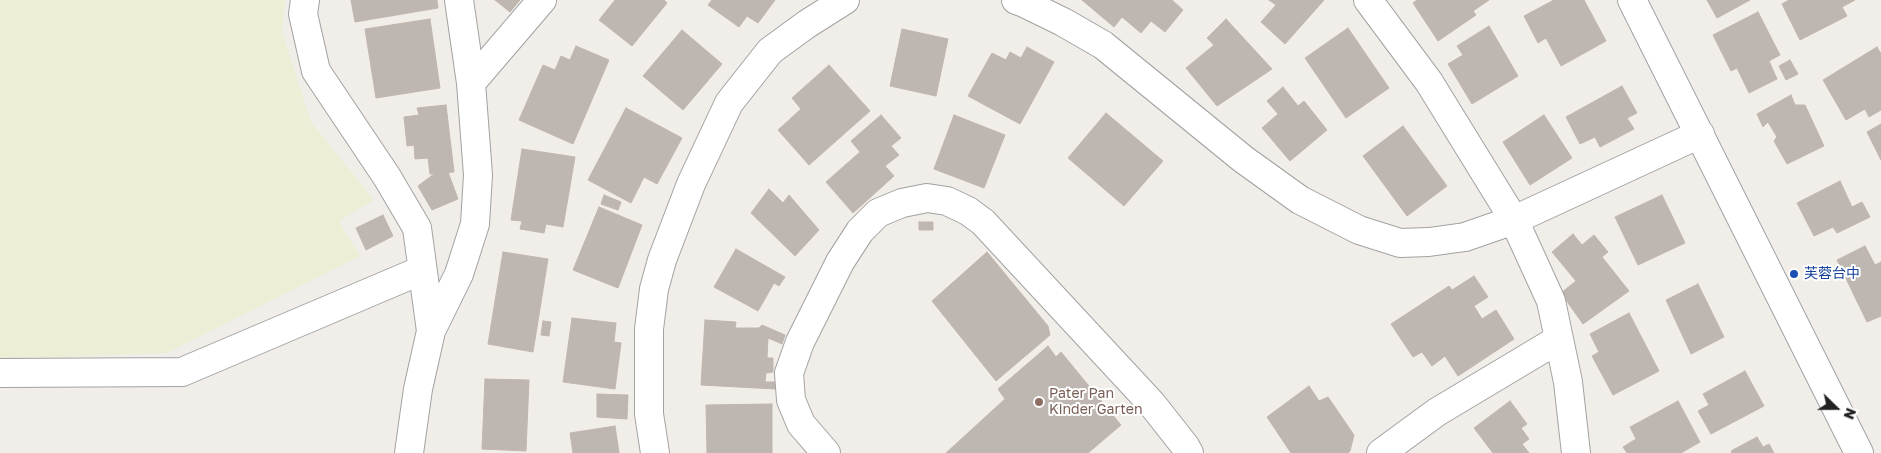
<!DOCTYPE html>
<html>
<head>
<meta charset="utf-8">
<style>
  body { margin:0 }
  #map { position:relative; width:1881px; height:453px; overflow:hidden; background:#f1eee9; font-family:"Golos Text",sans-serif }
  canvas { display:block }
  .north { position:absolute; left:1811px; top:383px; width:50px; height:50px; -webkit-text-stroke:4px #fff; paint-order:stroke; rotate:112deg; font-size:14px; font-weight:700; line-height:20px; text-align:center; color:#212121 }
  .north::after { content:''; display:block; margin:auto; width:18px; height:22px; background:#212121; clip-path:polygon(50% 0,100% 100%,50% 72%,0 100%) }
</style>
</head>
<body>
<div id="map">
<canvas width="1881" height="453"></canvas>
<div class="north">N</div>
</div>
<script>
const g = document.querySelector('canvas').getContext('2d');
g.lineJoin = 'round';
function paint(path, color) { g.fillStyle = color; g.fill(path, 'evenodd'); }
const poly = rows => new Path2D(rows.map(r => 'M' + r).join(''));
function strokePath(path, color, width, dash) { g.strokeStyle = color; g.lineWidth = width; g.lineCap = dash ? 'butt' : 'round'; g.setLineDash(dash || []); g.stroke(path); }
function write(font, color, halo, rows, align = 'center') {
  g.font = font + ' "Golos Text","Noto Sans JP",sans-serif'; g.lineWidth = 4; g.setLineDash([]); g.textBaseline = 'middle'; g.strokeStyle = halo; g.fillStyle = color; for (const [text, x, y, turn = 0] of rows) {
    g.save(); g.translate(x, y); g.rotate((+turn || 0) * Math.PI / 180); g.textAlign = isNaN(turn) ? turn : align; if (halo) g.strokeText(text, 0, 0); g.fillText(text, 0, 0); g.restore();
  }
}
paint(poly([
  [0,0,285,0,282,32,311,122,374,200,339,221,360,256,167,353,0,359]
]), '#edeed6');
const building = poly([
  [351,0,437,0,438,8,355,22,351,0],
  [495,0,520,0,510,12,495,0],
  [615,0,664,0,667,3,632,46,599,20,615,0],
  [712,0,775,0,758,23,747,16,739,27,708,5,712,0],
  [1082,0,1172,0,1183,10,1165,32,1151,21,1141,33,1122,17,1114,27,1082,0],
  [1269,0,1324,0,1285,44,1261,22,1276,5,1269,0],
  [1417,0,1489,0,1473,11,1476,15,1438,41,1413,3,1417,0],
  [1554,0,1584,0,1606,41,1561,66,1546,38,1538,43,1524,16,1554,0],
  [1707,0,1750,0,1717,18,1707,0],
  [1789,0,1855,0,1842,7,1847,16,1800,40,1782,4,1789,0],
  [1758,12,1780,55,1769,61,1777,79,1749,93,1737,68,1731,71,1713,35,1758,12],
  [430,19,440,88,376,98,365,29,430,19],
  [1226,19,1272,69,1217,106,1186,68,1214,45,1207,38,1226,19],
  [1489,26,1518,76,1472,104,1448,64,1463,55,1457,46,1489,26],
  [1348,28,1389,88,1346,118,1305,58,1348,28],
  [902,29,948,39,936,96,890,86,902,29],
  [682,30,722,64,683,110,643,76,682,30],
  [576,46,609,60,573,144,519,120,543,65,555,70,561,56,570,60,576,46],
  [1027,47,1054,62,1020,124,968,96,992,53,1006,60,1010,52,1021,58,1027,47],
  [1877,47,1881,54,1881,110,1869,117,1865,109,1846,120,1823,80,1877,47],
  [1790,60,1798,74,1786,80,1779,66,1790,60],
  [829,65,870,111,809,165,778,130,801,109,792,98,829,65],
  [1622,86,1637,113,1627,118,1634,129,1600,147,1595,137,1580,144,1566,117,1622,86],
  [1283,87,1298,106,1304,101,1327,130,1290,161,1262,128,1278,114,1267,101,1283,87],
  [1791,95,1795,105,1805,105,1824,146,1787,164,1774,141,1777,137,1768,122,1763,127,1757,114,1791,95],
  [446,105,454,172,430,174,428,158,415,159,414,145,407,146,404,117,419,115,417,108,446,105],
  [626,108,682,138,657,184,644,177,631,203,588,180,626,108],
  [1106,113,1163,161,1124,206,1068,158,1106,113],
  [881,115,901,138,891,146,899,155,885,166,894,176,853,213,826,182,860,152,851,141,881,115],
  [954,115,1005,135,984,188,934,169,954,115],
  [1544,115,1572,158,1530,185,1503,142,1544,115],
  [1881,124,1881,160,1867,132,1881,124],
  [1403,126,1447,186,1407,216,1363,156,1403,126],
  [522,149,575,157,563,227,546,224,544,233,520,229,522,221,511,220,522,149],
  [448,172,458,199,432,210,418,186,434,174,448,172],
  [1840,181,1852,207,1862,202,1870,217,1837,233,1833,227,1814,236,1797,203,1840,181],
  [769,189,783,203,789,195,819,230,795,256,751,213,769,189],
  [604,195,621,202,618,210,601,204,604,195],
  [1662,195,1685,243,1638,265,1615,217,1662,195],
  [599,207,642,225,618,288,573,270,599,207],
  [383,215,393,236,366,250,356,228,383,215],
  [919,222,933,222,933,230,919,230,919,222],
  [1573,234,1582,245,1594,235,1608,252,1602,257,1629,291,1583,324,1561,293,1576,281,1552,252,1573,234],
  [1865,246,1875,265,1881,262,1881,316,1867,322,1837,260,1865,246],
  [736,249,785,277,779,286,774,283,758,311,714,287,736,249],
  [503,252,548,259,533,352,488,344,503,252],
  [987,252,1048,326,1050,335,996,381,932,301,987,252],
  [1474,276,1488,297,1474,306,1482,319,1496,310,1514,339,1458,376,1445,356,1432,366,1422,352,1413,357,1391,324,1449,286,1452,290,1474,276],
  [1698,284,1724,337,1691,354,1666,300,1698,284],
  [1629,313,1659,371,1613,395,1592,356,1599,352,1590,334,1629,313],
  [572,318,616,323,614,342,621,343,615,389,563,382,572,318],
  [705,320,736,322,735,328,759,328,762,325,785,335,782,344,768,338,767,358,773,358,773,372,766,373,765,382,775,382,775,389,701,385,705,320],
  [543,321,551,322,549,336,541,335,543,321],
  [1048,346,1056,357,1061,352,1121,425,1088,453,946,453,1005,399,998,389,1048,346],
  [1745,371,1764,406,1711,434,1698,411,1709,405,1703,394,1745,371],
  [485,379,529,380,526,451,482,449,485,379],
  [1309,386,1319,401,1328,397,1354,435,1350,451,1348,453,1291,453,1267,417,1309,386],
  [597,394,628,395,627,419,597,417,597,394],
  [1510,401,1527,424,1521,428,1529,439,1522,444,1529,453,1493,453,1474,428,1510,401],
  [1678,401,1700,442,1681,453,1627,453,1623,447,1636,439,1630,427,1678,401],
  [772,404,772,453,707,453,706,405,772,404],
  [615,426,619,453,573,453,570,433,615,426],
  [1757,437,1763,447,1769,444,1774,453,1732,453,1731,451,1757,437]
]);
paint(building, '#beb7b1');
strokePath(building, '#c1b5ac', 1);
const minor = poly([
  [305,0,303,14,316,71,387,177,417,228,431,331,418,389,409,453],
  [1016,0,1024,3,1063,22,1103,45,1243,159,1300,200,1359,230,1400,243,1429,242,1465,237,1514,220,1700,134],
  [1368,0,1429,82,1514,220,1551,301,1568,382,1576,453],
  [1632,0,1859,453],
  [471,83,542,0],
  [431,331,459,274,475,224,478,175,471,83,459,0],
  [0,373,182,372,422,270],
  [655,453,649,414,649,329,654,289,662,260,691,184,729,103,770,51,807,24,845,0],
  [826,453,801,424,791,400,789,373,800,342,840,262,860,231,878,213,902,203,927,198,947,201,968,211,983,222,1152,404,1185,446,1189,453],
  [1381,453,1437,412,1559,339]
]);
strokePath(minor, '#a2a2a2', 30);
strokePath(minor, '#fff', 28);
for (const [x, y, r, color] of [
  [1794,274,5,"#1a4fb4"],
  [1039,402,5,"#8d6e63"]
]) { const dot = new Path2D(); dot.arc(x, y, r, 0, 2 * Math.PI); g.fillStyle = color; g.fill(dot); strokePath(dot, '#fff', 2); }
write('14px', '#164399', '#fff', [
  ["芙蓉台中",1804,274]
], 'left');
write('14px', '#785e54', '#fff', [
  ["Pater Pan",1049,394],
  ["Kinder Garten",1049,410]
], 'left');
</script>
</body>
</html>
